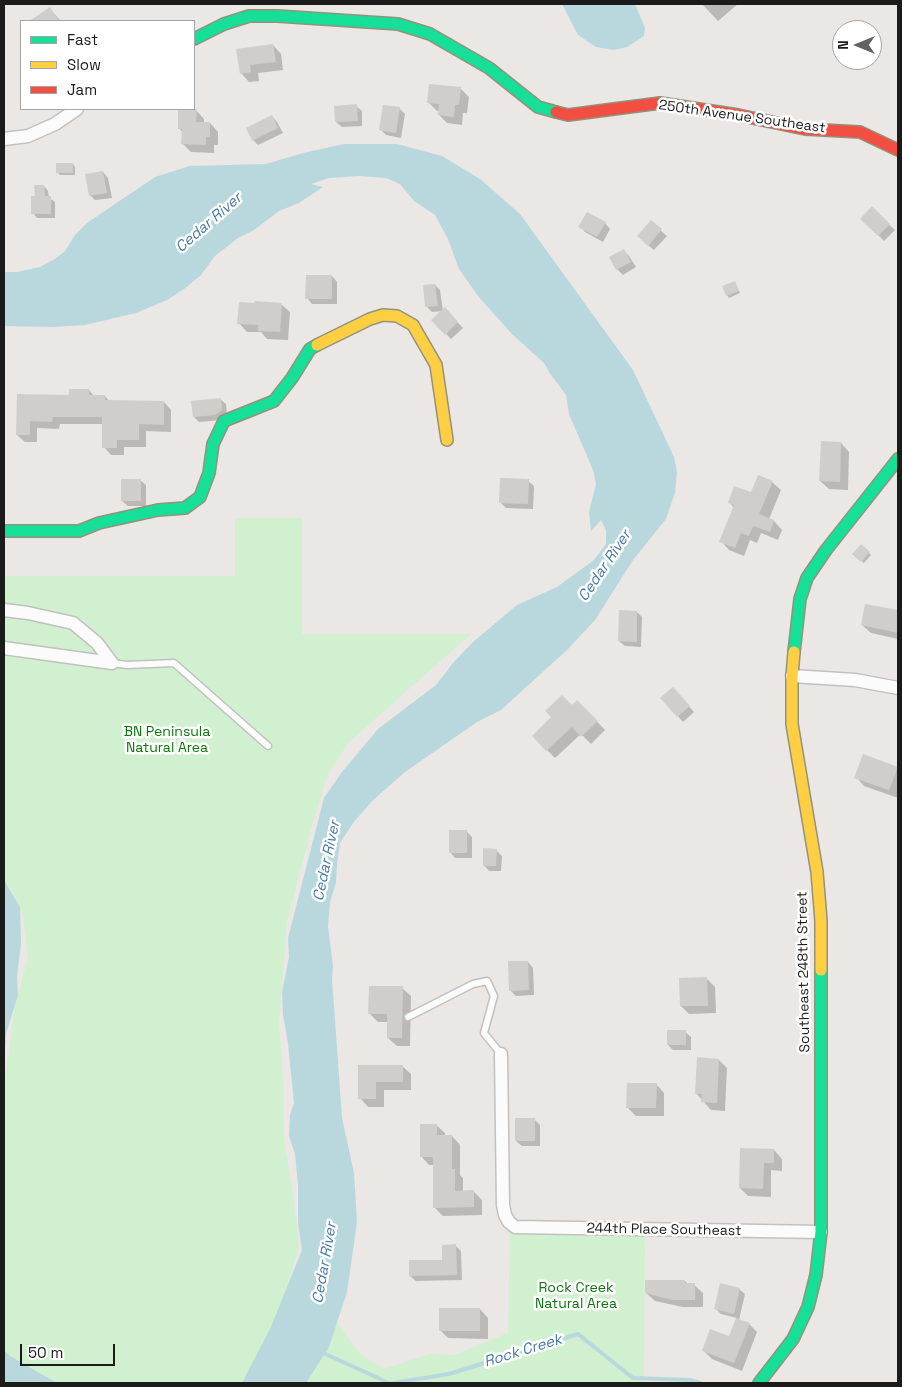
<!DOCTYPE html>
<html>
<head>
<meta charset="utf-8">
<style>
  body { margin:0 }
  #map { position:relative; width:902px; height:1387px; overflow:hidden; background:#eae7e4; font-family:"Space Grotesk",sans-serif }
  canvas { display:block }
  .frame { position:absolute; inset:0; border:5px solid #1b1b1b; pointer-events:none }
  .legend { position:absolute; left:20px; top:20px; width:175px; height:90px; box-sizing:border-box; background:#fff; border:1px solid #a4a4a4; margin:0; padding:6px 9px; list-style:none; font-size:15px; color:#1b1b1b }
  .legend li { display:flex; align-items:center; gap:10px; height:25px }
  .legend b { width:25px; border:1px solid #a4a4a4 }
  .north { position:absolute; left:832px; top:20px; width:50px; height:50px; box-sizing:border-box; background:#fff; border:1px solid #a4a4a4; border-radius:50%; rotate:270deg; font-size:14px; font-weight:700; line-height:20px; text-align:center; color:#1b1b1b }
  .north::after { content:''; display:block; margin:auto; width:18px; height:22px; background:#636261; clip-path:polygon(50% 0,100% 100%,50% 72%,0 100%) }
  .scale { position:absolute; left:20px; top:1344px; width:95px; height:22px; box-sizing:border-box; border:2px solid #1b1b1b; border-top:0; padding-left:6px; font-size:15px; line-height:18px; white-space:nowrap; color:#1b1b1b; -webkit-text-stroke:4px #fff; paint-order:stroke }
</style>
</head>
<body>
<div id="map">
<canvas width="902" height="1387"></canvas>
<div class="frame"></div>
<ul class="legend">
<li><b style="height:6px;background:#16e098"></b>Fast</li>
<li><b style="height:6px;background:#ffcf43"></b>Slow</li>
<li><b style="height:6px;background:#f24e42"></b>Jam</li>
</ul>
<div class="north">N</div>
<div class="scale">50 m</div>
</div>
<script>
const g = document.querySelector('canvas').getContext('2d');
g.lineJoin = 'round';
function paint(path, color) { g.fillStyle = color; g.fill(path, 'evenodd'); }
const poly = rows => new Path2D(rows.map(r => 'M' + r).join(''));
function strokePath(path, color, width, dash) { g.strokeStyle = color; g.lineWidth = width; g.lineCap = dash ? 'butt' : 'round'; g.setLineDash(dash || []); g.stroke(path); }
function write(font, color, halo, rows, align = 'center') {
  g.font = font + ' "Space Grotesk",sans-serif'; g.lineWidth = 5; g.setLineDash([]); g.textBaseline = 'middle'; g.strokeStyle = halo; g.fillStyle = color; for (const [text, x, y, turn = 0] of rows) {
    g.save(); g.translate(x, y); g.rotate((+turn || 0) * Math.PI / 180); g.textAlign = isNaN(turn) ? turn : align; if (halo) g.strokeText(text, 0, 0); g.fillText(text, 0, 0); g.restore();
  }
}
paint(poly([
  [235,518,302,518,302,634,471,634,348,743,327,776,313,822,287,922,279,1023,283,1080,284,1140,293,1193,299,1247,288,1283,310,1283,360,1354,384,1369,429,1354,454,1355,508,1333,510,1224,645,1225,644,1383,4,1383,4,1089,15,1005,28,958,23,916,11,889,4,882,4,576,235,576]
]), '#d1f0cf');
paint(poly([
  [562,4,635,4,645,28,644,36,627,47,613,50,596,47,578,35],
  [344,144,397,144,442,156,480,179,520,214,633,370,674,457,677,472,675,493,666,519,633,560,595,620,568,649,501,710,477,722,405,772,372,801,353,823,340,843,337,864,336,883,330,902,328,926,333,966,332,979,342,1118,354,1173,357,1222,347,1292,329,1347,306,1383,242,1383,271,1327,302,1250,298,1222,298,1185,295,1154,289,1136,290,1115,294,1103,288,1043,283,1015,282,992,289,957,288,938,324,798,342,772,378,729,436,685,453,663,473,642,517,605,557,587,594,560,606,544,606,530,601,520,591,531,589,512,596,484,593,470,569,414,566,395,549,372,544,363,511,333,478,296,459,269,448,239,435,215,414,201,400,184,386,178,359,176,329,178,311,184,323,187,299,203,279,211,254,230,238,238,215,256,201,275,184,289,167,300,136,313,85,325,53,327,4,326,4,272,17,272,40,267,55,259,65,251,75,235,87,223,155,177,190,166,266,164,303,153],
  [4,880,20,907,21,944,17,976,18,995,6,1034,4,1067],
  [4,1350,10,1356,57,1383,5,1383,4,1382]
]), '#b8d8dd');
paint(poly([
  [702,4,738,4,718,21],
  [50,9,61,21,31,21],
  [273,45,281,54,283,70,258,73,259,81,249,82,241,73,238,50],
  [460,88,469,97,467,113,463,113,462,125,447,123,439,115,439,111,437,111,429,103],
  [356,106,362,111,362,126,342,127,336,122],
  [399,108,405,114,401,138,386,135,381,130],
  [196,110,204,119,204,123,210,123,218,132,218,145,214,145,214,153,191,152,183,144,183,133,179,128],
  [272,116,277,122,283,133,258,145,253,140],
  [73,164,75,167,75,175,60,175,58,173],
  [103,172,108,178,112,198,95,200,90,195],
  [44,186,48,191,49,198,55,202,55,218,37,218,33,213,36,198],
  [872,208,895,230,884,241,862,219],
  [651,222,667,236,654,250,644,242],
  [605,223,610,229,603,242,585,232,580,226],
  [624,251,629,256,636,267,623,275,617,269,611,258],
  [332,276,337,282,337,304,312,304,307,298],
  [735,282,740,293,729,298,727,295],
  [435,285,440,290,443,311,444,309,463,328,451,339,433,320,442,311,432,312,427,307],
  [281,304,290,312,288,340,267,339,261,332,247,332,239,323],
  [89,390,94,396,105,396,110,402,164,402,171,410,171,432,146,431,146,447,124,447,124,455,111,455,104,447,104,424,60,424,59,429,37,428,37,442,25,442,17,435,18,396,70,397],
  [220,399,226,404,227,415,221,420,199,422,194,417],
  [841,443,849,452,848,490,829,489,820,481],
  [140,480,146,485,146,506,128,506,122,501],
  [528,481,534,486,533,509,506,508,500,502],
  [772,482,781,490,769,519,774,521,782,530,778,540,761,533,757,543,750,540,744,556,729,550,721,541,734,508,729,502,751,494],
  [861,546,871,555,864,563,854,554],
  [866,605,898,611,898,639,871,633,862,625],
  [637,612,642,617,641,647,625,646,619,641],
  [678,694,694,712,683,722,662,698],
  [577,701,605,730,591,744,581,734,555,758,533,736],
  [897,768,898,770,898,798,864,786,856,777],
  [467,832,472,837,472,858,455,858,450,852],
  [496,850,502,856,501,871,489,871,484,865],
  [528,962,533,968,534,995,516,996,510,990],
  [706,978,715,987,716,1013,689,1014,681,1006],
  [402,988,411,996,410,1046,397,1046,388,1038,388,1022,378,1022,369,1013],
  [685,1032,691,1037,691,1050,673,1050,668,1045],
  [719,1060,727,1068,725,1111,711,1110,696,1093],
  [360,1066,402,1066,411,1074,411,1090,384,1090,384,1107,368,1107,360,1098],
  [656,1084,664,1093,664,1116,636,1116,627,1107],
  [534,1119,540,1125,540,1146,522,1146,516,1141],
  [436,1125,445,1133,445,1136,452,1136,460,1145,460,1175,463,1178,463,1192,474,1192,482,1200,482,1215,443,1216,434,1207,434,1165,429,1165,421,1156],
  [774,1150,782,1159,782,1171,771,1170,771,1197,748,1196,740,1188],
  [456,1246,461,1251,462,1280,416,1281,410,1276,443,1261],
  [685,1281,689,1285,694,1285,703,1293,703,1307,683,1307,655,1301,646,1293],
  [739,1289,745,1294,739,1320,749,1324,757,1332,742,1371,712,1359,703,1350,729,1338,737,1318,721,1314,716,1309],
  [480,1309,488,1318,488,1339,448,1338,440,1330]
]), '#0003');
strokePath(poly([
  [321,1352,389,1383],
  [392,1383,449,1374,578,1334,633,1378,690,1380,700,1383]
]), '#b8d8dd', 4);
paint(poly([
  [50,7,59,21,29,21],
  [273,44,276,62,250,65,251,72,240,74,236,49],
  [429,84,461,87,459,105,455,105,454,117,438,115,439,104,427,103],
  [357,104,358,121,335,122,334,106],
  [383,105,400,107,396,133,379,130],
  [178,109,197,109,196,122,210,122,210,137,206,137,206,145,181,144,182,129,178,129],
  [272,115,278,128,252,141,246,128],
  [56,163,73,163,73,173,56,173],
  [103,171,107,193,89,196,85,174],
  [34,185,44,185,45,196,51,196,51,214,31,214,31,196,35,196],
  [872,206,890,224,878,236,860,219],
  [587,212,606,222,597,237,578,227],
  [651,220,662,229,648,246,637,236],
  [624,249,631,262,616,270,609,257],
  [306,275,332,275,332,299,305,299],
  [735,281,739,291,726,296,722,286],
  [435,284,438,306,425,307,423,285],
  [255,301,282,303,280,332,258,331,258,325,237,324,239,302,254,303],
  [445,307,458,322,445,335,431,320],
  [69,389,89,389,89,395,105,395,105,400,164,401,164,425,139,424,139,440,117,440,117,448,102,448,102,417,53,417,52,422,30,421,30,435,16,435,17,394,69,395],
  [221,398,222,410,215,415,193,417,191,401],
  [821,441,841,442,840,482,819,481],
  [758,475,773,481,759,514,774,520,770,532,753,526,749,536,741,533,735,548,719,542,734,505,728,503,734,486,751,492],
  [500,478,529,479,528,504,499,503],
  [121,479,141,479,141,501,121,501],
  [861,544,870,552,861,562,852,554],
  [865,604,898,610,898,633,861,625],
  [619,610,637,611,637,642,618,641],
  [673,687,690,706,677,717,660,698],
  [562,695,572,705,577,700,598,721,581,737,572,727,546,751,532,736,551,717,545,711],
  [863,754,898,767,889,790,854,778],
  [449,830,467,830,467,853,449,853],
  [483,848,497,849,496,866,483,866],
  [508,961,528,961,529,990,509,991],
  [707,977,708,1006,680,1006,679,978],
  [369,986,403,986,402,1038,387,1038,387,1014,368,1014],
  [667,1030,686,1030,686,1045,667,1045],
  [697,1057,719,1059,717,1103,701,1102,702,1094,695,1094],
  [358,1065,403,1065,403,1082,376,1082,376,1099,358,1099],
  [627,1083,657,1083,656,1108,626,1108],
  [515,1118,535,1118,535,1141,515,1141],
  [420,1124,437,1124,437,1135,452,1135,452,1169,455,1169,455,1191,474,1190,474,1207,433,1208,433,1157,420,1157],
  [740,1148,774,1149,774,1163,764,1163,763,1189,739,1188],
  [456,1244,457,1275,409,1276,409,1260,442,1260,442,1245],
  [645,1280,685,1280,685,1283,695,1283,695,1300,673,1300,645,1293],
  [720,1283,740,1288,734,1314,714,1309],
  [439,1308,480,1308,480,1331,439,1331],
  [736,1318,750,1323,734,1363,702,1351,710,1329,729,1336]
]), '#d1cdcb');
const lane = poly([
  [112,663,127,665,174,663,268,746],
  [408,1017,473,984,487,981,494,996,484,1033,501,1054]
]);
const street = poly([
  [4,139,28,136,55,124,77,109],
  [4,610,28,613,73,623,97,643,112,663],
  [4,648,112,663],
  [792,676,855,680,898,688],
  [501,1054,503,1205,505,1215,509,1222,515,1227,821,1232]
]);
const fast = poly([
  [194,39,224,24,249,16,277,16,398,24,430,34,489,68,538,107,556,112],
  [4,531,79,531,99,523,158,510,185,508,200,497,209,473,213,444,224,421,274,401,292,378,310,349,317,345],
  [794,652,800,599,807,578,826,550,898,459],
  [759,1383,793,1339,808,1307,816,1275,821,1232,821,970]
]);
const slow = poly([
  [317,345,370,319,383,315,397,316,413,325,436,365,447,440],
  [794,652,792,676,792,724,817,872,821,921,821,970]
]);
const jam = poly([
  [556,112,568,115,660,103,738,115,805,129,860,132,898,150]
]);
strokePath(lane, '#c2c1c0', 9);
strokePath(street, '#c2c1c0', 15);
strokePath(fast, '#93927d', 14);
strokePath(slow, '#93927d', 14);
strokePath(jam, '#93927d', 14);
strokePath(lane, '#fcfbfb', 6);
strokePath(street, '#fcfbfb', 12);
strokePath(fast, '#16e098', 11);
strokePath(slow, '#ffcf43', 11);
strokePath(jam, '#f24e42', 11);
write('14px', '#1b1b1b', '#fff', [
  ["250th Avenue Southeast",742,117,8],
  ["Southeast 248th Street",804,972,-91],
  ["244th Place Southeast",664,1230,1]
]);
write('14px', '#0d760d', '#fff', [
  ["BN Peninsula",167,732],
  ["Natural Area",167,748],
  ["Rock Creek",576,1288],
  ["Natural Area",576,1304]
]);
write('italic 15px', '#477ba1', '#fff', [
  ["Cedar River",209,223,-41],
  ["Cedar River",605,566,-56],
  ["Cedar River",327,861,-78],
  ["Cedar River",325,1263,-80],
  ["Rock Creek",523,1351,-17]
]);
</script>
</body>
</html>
